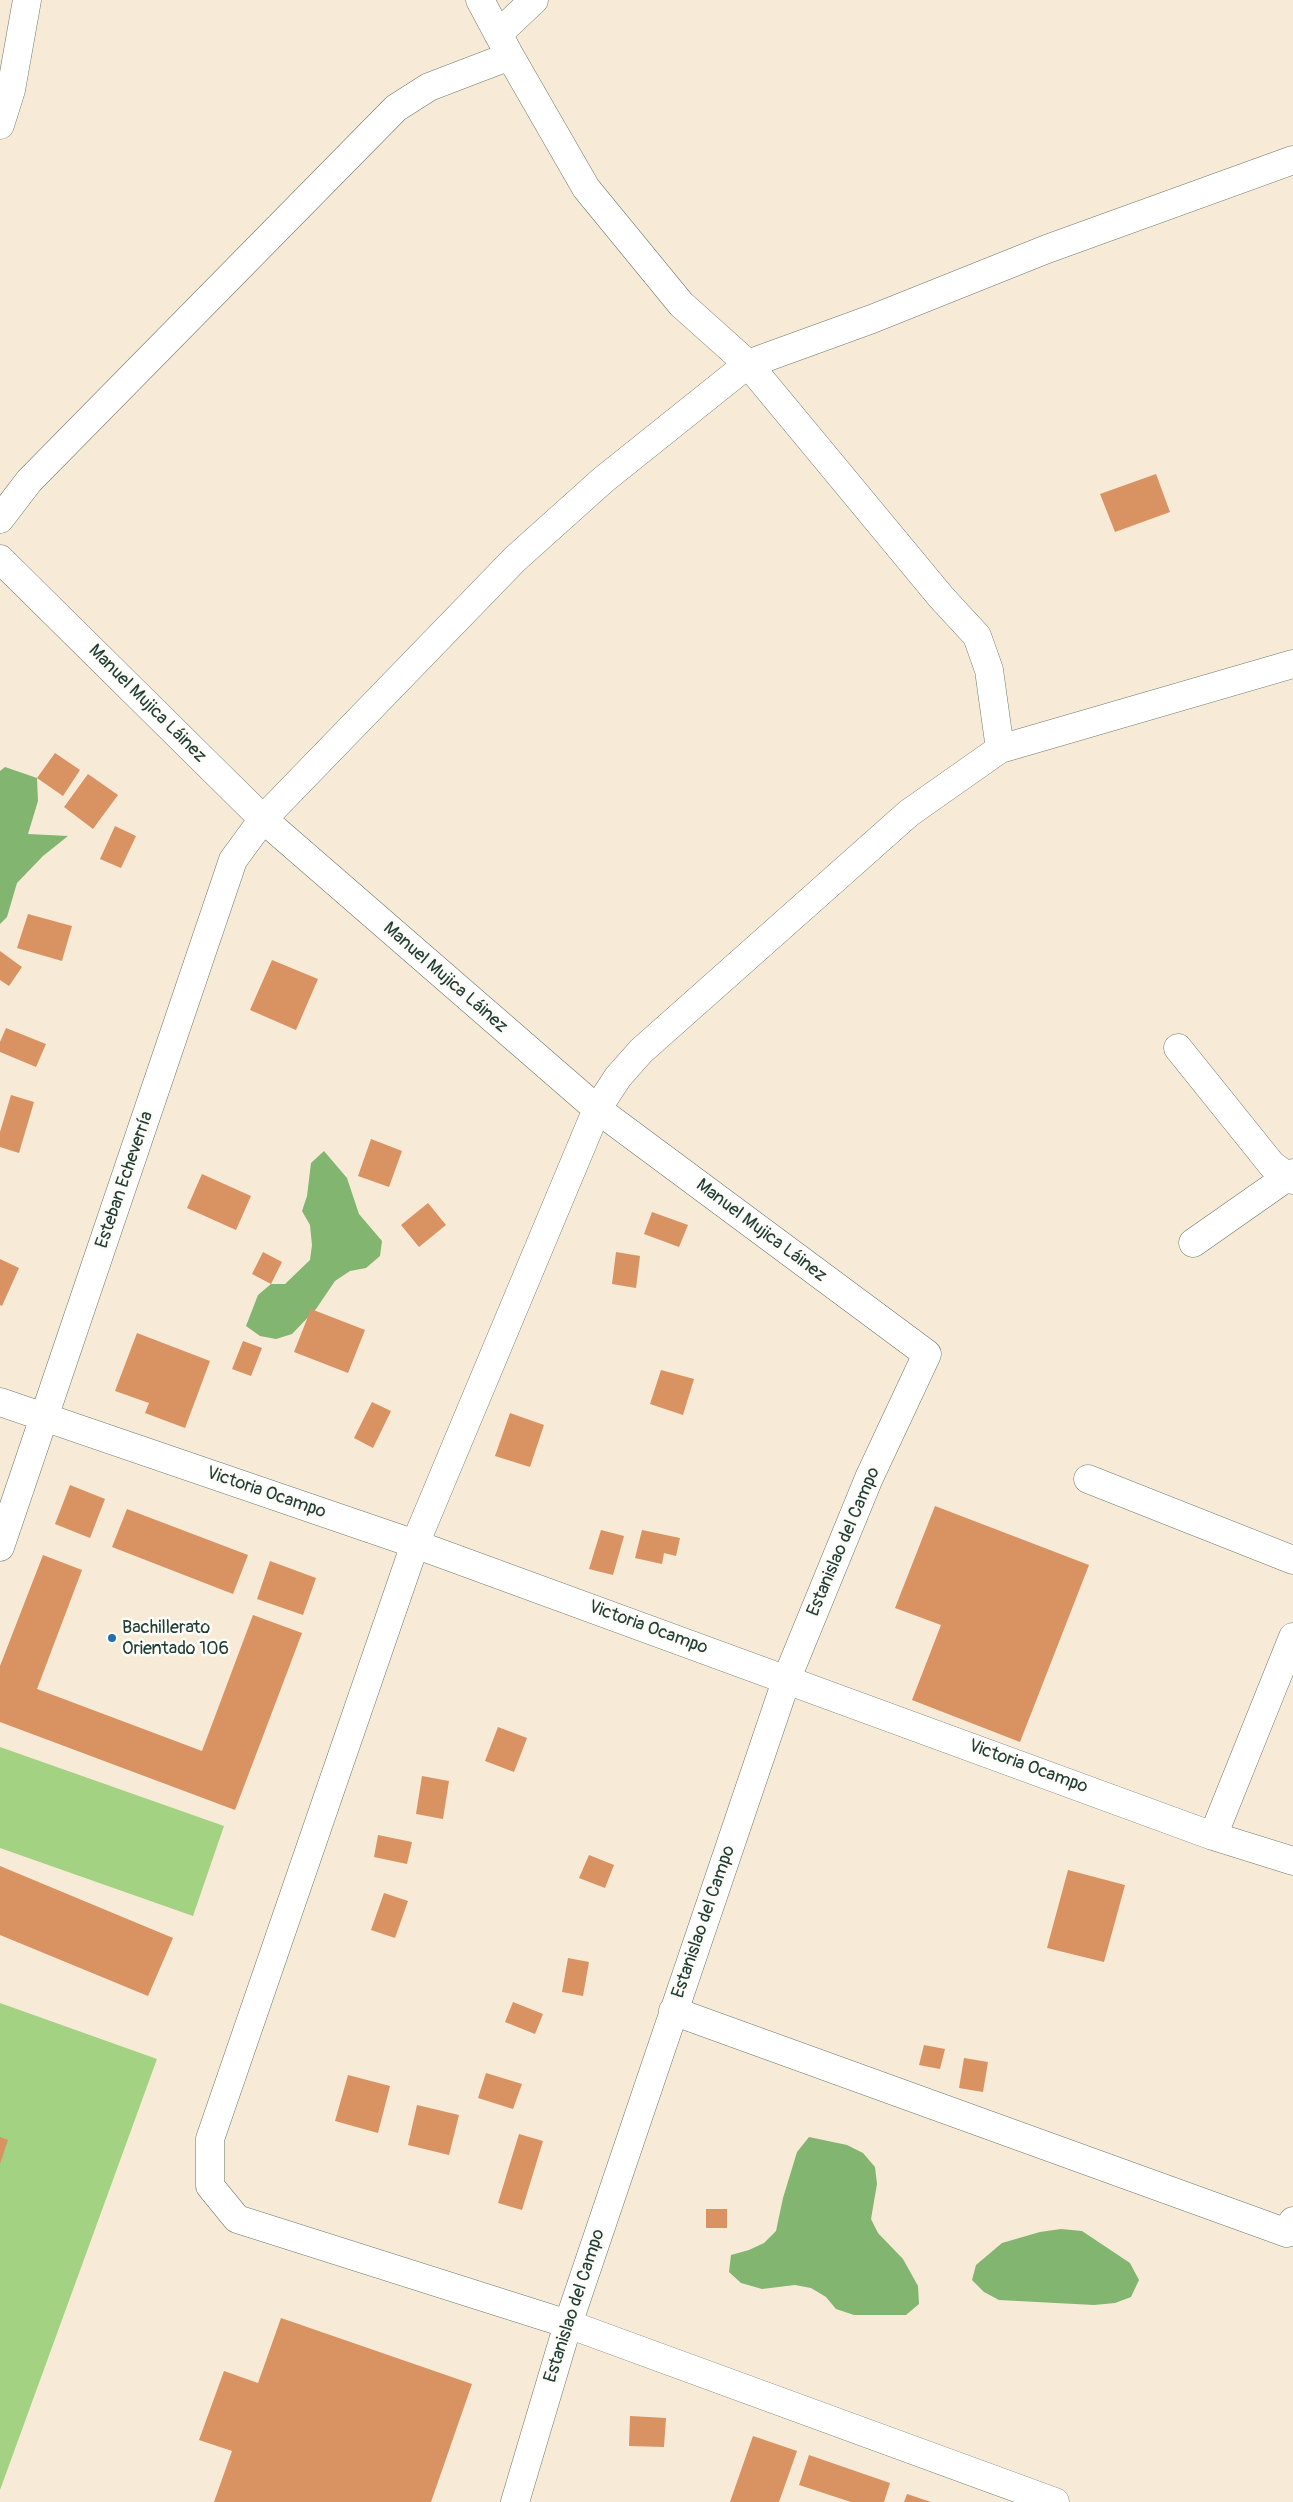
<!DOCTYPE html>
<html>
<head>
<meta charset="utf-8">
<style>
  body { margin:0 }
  canvas { display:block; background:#f7ead6 }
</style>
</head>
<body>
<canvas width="1293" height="2502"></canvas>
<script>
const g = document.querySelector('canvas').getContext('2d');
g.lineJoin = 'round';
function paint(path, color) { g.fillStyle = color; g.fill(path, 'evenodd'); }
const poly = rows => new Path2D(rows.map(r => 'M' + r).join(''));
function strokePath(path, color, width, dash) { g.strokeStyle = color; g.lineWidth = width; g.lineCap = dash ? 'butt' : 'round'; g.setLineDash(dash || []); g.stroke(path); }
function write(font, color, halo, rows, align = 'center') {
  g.font = font + ' Pangolin,sans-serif'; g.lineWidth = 5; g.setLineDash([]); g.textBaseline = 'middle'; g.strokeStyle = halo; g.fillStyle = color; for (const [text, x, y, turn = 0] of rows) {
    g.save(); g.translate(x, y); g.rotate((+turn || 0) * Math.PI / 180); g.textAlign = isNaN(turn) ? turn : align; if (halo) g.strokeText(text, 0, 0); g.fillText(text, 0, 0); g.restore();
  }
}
paint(poly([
  [0,1747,224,1826,193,1916,0,1848],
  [0,2003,157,2059,0,2490]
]), '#a3d382');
paint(poly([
  [5,767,37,778,38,801,28,834,68,836,43,856,17,883,7,917,0,924,0,771],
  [324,1151,347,1178,359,1214,382,1241,380,1256,366,1268,350,1271,335,1281,316,1309,292,1334,276,1339,260,1336,246,1326,258,1295,271,1284,285,1284,310,1260,312,1245,310,1225,302,1211,307,1196,311,1163],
  [809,2137,847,2145,863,2153,875,2167,877,2184,871,2219,878,2233,903,2259,918,2286,919,2304,906,2315,854,2315,836,2309,826,2297,811,2288,795,2285,762,2289,741,2283,729,2272,731,2255,749,2250,764,2243,776,2231,783,2198,797,2152],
  [1061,2229,1082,2231,1130,2263,1139,2280,1131,2297,1115,2303,1094,2305,999,2300,984,2292,972,2280,976,2265,1002,2243,1040,2232]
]), '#82b570');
paint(poly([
  [1156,474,1170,512,1115,532,1100,494],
  [55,753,80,770,63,796,37,778],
  [88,774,118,795,93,829,64,807],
  [115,826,136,836,121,868,100,859],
  [28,914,72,926,62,961,17,948],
  [0,951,22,967,9,986,0,980],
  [272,960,318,979,296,1030,250,1010],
  [6,1028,46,1044,36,1067,0,1052,0,1042],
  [11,1095,34,1102,19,1153,0,1147,0,1132],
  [371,1139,402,1151,389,1187,358,1176],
  [202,1174,251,1196,236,1230,187,1208],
  [428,1203,446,1225,419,1247,401,1225],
  [652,1212,688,1225,679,1247,644,1234],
  [263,1252,282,1262,271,1284,252,1274],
  [616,1252,640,1256,636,1288,612,1284],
  [0,1259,19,1268,2,1306,0,1305],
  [311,1309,365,1330,348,1373,294,1352],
  [137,1333,210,1361,185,1428,145,1413,149,1403,115,1391],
  [243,1341,262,1348,251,1376,232,1369],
  [661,1370,694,1379,683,1415,650,1404],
  [372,1402,391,1411,373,1448,354,1438],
  [510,1413,544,1425,530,1467,495,1456],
  [70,1485,105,1499,90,1538,55,1524],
  [935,1506,1089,1565,1020,1742,912,1700,941,1625,895,1608],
  [127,1509,248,1555,233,1594,112,1547],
  [601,1530,624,1536,613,1575,589,1569],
  [642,1530,680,1538,676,1556,664,1553,662,1564,635,1558],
  [43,1555,82,1570,37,1689,202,1751,253,1615,302,1633,235,1810,0,1722,0,1666],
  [270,1561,316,1578,303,1615,257,1599],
  [498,1727,527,1738,514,1772,485,1761],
  [422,1776,449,1781,443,1819,416,1814],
  [378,1835,412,1842,407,1864,374,1857],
  [589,1855,614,1865,605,1888,579,1878],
  [0,1866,173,1938,148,1996,0,1935],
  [1068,1870,1125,1885,1104,1962,1047,1948],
  [384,1893,408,1901,395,1938,371,1930],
  [568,1958,589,1962,583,1996,562,1992],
  [513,2002,543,2014,535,2034,505,2022],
  [924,2045,945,2049,940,2069,919,2065],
  [964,2058,988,2062,983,2092,959,2088],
  [486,2073,522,2084,513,2109,478,2098],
  [348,2075,390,2086,378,2133,335,2121],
  [417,2105,459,2115,449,2155,408,2145],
  [519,2134,543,2141,522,2210,498,2203],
  [0,2137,8,2140,0,2164],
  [706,2209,727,2209,727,2228,706,2228],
  [281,2318,472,2384,431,2502,214,2502,232,2451,199,2440,224,2371,258,2383],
  [630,2416,666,2418,664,2447,629,2446],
  [753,2436,797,2451,779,2502,730,2502],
  [809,2455,890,2483,884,2502,851,2502,799,2485],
  [907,2494,931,2502,904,2502]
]), '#d99262');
const minor = poly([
  [480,0,510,56,586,188,681,304,748,364,941,597,977,636,989,670,1000,749],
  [498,34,534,0],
  [0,125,11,90,27,0],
  [0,519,29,481,396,108,429,87,510,56],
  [0,559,263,819,597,1109,927,1354,869,1478,787,1678,568,2324,515,2502],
  [1178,1048,1272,1165,1293,1180],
  [1193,1243,1293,1173],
  [0,1402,415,1544,1213,1836,1293,1861],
  [1088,1479,1293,1560],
  [0,1547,233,860,263,819,515,559,603,480,748,364,872,319,1047,249,1293,160],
  [1213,1836,1293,1637],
  [673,2011,1287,2233,1293,2221],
  [1055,2502,568,2324,237,2219,210,2186,210,2139,415,1544,597,1109,618,1077,641,1051,909,813,1000,749,1293,664]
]);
strokePath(minor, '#6b7a6d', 29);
strokePath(minor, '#fff', 28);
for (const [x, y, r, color] of [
  [112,1638,5,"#1f6fb2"]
]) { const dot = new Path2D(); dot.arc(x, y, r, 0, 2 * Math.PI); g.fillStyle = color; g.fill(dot); strokePath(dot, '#fdfcf7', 2); }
write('18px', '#1f3d34', '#fdfcf7', [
  ["Manuel Mujica Láinez",147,704,45],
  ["Manuel Mujica Láinez",445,978,41],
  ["Esteban Echeverría",125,1180,-71],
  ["Manuel Mujica Láinez",761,1231,37],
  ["Victoria Ocampo",266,1493,19],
  ["Estanislao del Campo",844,1542,-67],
  ["Victoria Ocampo",648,1628,20],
  ["Victoria Ocampo",1028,1767,20],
  ["Estanislao del Campo",704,1922,-71],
  ["Estanislao del Campo",575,2306,-72]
]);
write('18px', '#1f3d34', '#fdfcf7', [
  ["Bachillerato",122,1628],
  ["Orientado 106",122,1649]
], 'left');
</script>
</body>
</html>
